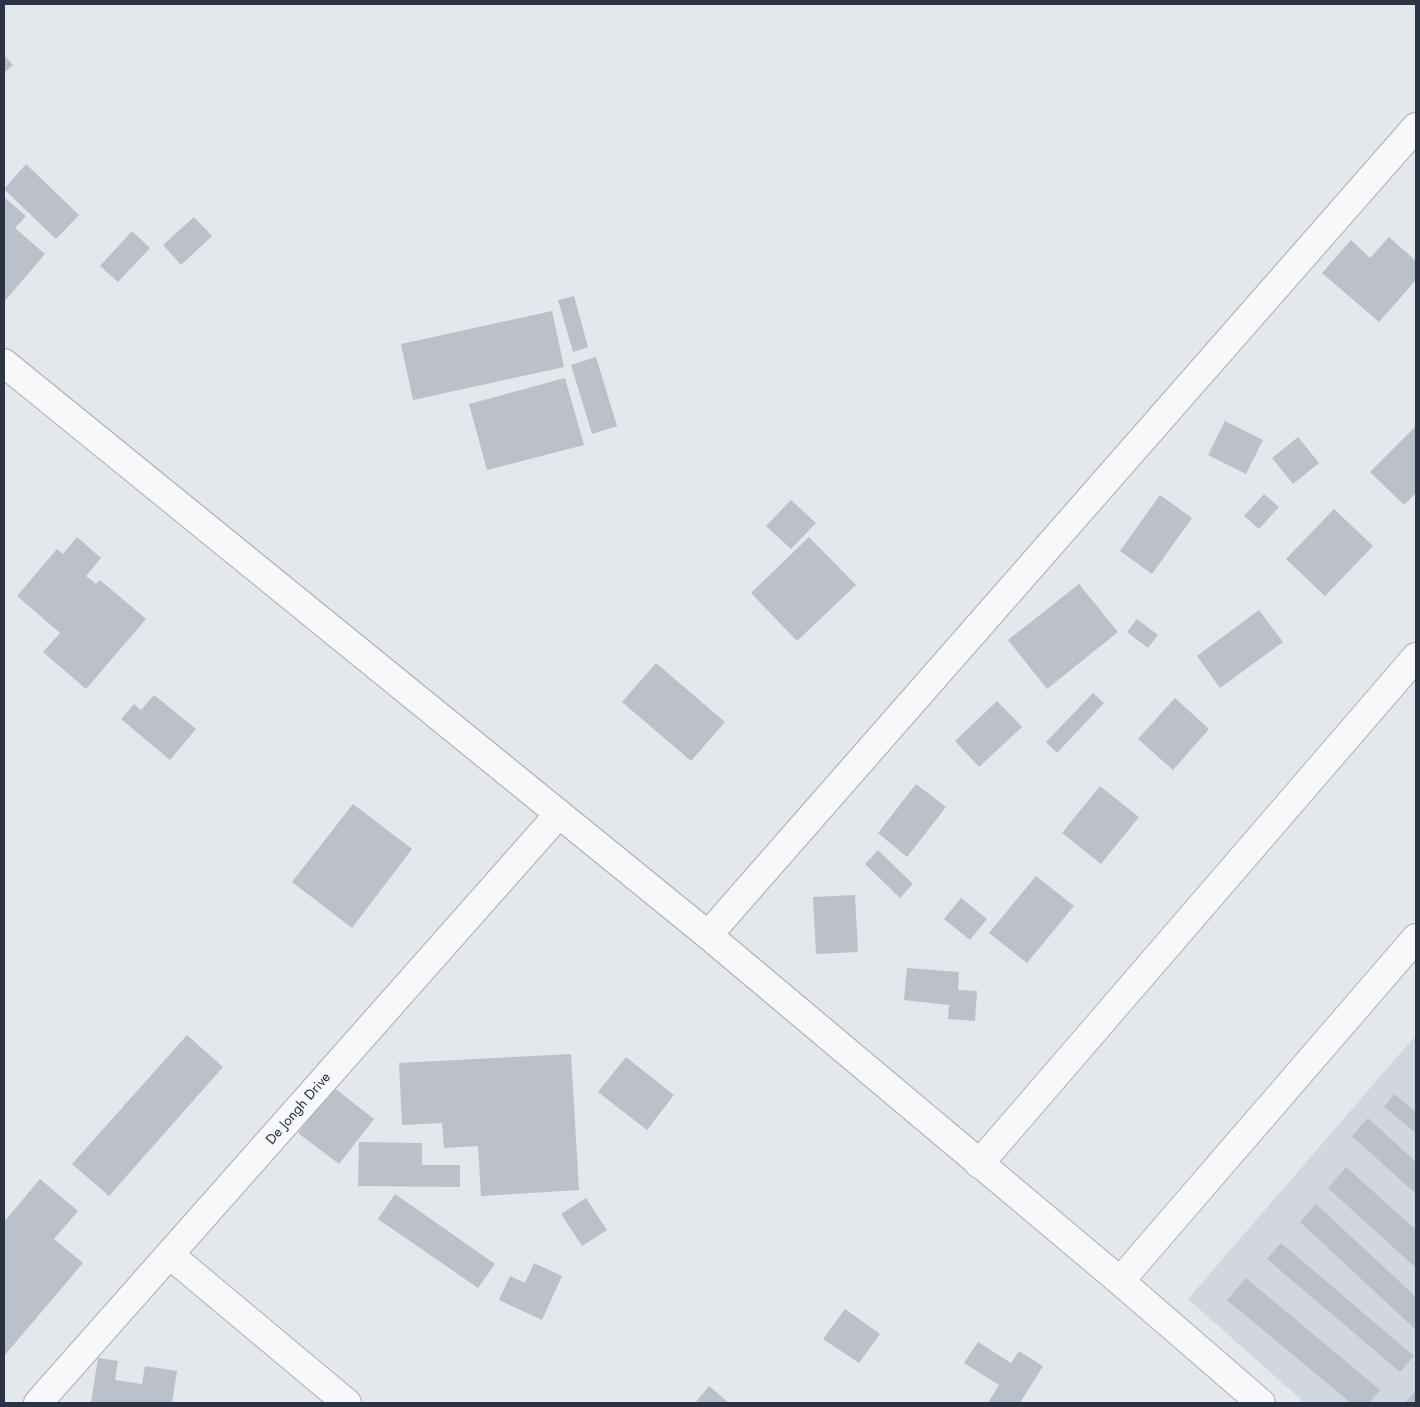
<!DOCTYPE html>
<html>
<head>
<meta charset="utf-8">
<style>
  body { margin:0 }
  #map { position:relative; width:1420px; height:1407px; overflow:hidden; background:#e4e7ec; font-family:Jost,sans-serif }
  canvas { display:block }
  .frame { position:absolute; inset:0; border:5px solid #2b3445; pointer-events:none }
</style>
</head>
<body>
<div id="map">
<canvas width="1420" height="1407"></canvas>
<div class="frame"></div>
</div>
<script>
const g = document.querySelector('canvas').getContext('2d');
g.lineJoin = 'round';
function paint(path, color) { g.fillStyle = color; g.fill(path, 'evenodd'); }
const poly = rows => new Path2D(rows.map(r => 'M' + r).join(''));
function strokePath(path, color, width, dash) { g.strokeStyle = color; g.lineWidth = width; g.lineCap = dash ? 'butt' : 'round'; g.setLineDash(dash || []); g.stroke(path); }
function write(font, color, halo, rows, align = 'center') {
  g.font = font + ' Jost,sans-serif'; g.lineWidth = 4.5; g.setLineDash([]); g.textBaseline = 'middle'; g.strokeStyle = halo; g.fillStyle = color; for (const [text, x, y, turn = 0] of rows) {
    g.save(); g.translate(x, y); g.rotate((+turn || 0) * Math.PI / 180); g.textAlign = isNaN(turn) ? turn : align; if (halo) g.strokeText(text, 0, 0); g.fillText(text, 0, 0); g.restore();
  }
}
paint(poly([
  [1416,1035,1416,1403,1305,1403,1188,1299]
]), '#d2d6de');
paint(poly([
  [4,55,13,65,4,73],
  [26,164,79,215,56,239,4,189],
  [4,197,26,216,15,228,45,254,4,302],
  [194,217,212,236,181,265,163,245],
  [132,231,150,248,118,282,100,266],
  [1389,237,1416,261,1416,280,1379,322,1322,273,1351,240,1370,258],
  [574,296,588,347,573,352,558,300],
  [552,311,564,367,413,400,401,344],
  [596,357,617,426,592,434,571,365],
  [565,378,584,445,487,470,469,404],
  [1225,421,1263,440,1246,474,1208,455],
  [1416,426,1416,493,1404,505,1370,472],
  [1298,437,1319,463,1293,484,1272,458],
  [1264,494,1279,507,1259,529,1244,516],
  [1160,495,1192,518,1152,574,1120,551],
  [791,500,816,523,791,549,766,526],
  [1334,509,1373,546,1325,596,1286,559],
  [77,537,101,558,86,576,96,584,100,580,146,619,86,689,43,652,60,633,17,596,57,549,63,554],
  [809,537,856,585,797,641,751,593],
  [1079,584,1118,632,1047,689,1008,640],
  [1259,610,1283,642,1220,688,1197,656],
  [1137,619,1158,635,1148,648,1127,632],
  [656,663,725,722,691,761,622,702],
  [1093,693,1104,703,1057,753,1046,742],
  [154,695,196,729,170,760,121,719,134,704,141,710],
  [1175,698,1209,729,1173,770,1138,739],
  [997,701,1022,727,979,767,955,741],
  [916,784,946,807,907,857,878,833],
  [1100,786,1139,817,1101,864,1062,833],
  [353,804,412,849,352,928,292,882],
  [878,850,913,884,900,898,865,864],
  [1036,876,1074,906,1027,963,989,933],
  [855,895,858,952,816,954,813,897],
  [961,898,987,919,970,940,944,919],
  [907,968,959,972,958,990,977,991,975,1021,948,1019,949,1005,904,1000],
  [187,1035,223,1067,109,1196,72,1164],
  [571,1054,579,1190,481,1196,478,1146,444,1148,442,1123,402,1125,399,1063],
  [626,1057,674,1095,647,1130,598,1092],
  [333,1087,374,1119,339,1164,298,1133],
  [1394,1094,1416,1112,1416,1133,1384,1107],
  [1368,1118,1416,1162,1416,1194,1352,1136],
  [359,1142,422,1143,422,1165,460,1165,460,1187,358,1186],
  [1346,1167,1416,1230,1416,1268,1328,1188],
  [40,1179,78,1211,54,1239,83,1263,4,1356,4,1222],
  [395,1194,495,1264,478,1288,378,1219],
  [586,1198,607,1230,582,1246,561,1214],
  [1316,1204,1416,1297,1416,1330,1300,1222],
  [1281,1243,1414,1356,1400,1372,1267,1259],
  [534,1263,562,1276,542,1320,499,1300,510,1276,525,1283],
  [1246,1278,1380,1390,1369,1403,1351,1403,1227,1300],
  [845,1309,880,1334,859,1363,823,1339],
  [978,1342,1011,1363,1019,1351,1043,1366,1020,1403,988,1403,999,1385,964,1363],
  [98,1358,118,1361,115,1380,142,1384,145,1366,177,1371,172,1403,91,1403],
  [709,1386,729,1403,695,1403],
  [1416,1390,1416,1403,1405,1403]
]), '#bbc0ca');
const minor = poly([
  [4,363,708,935,1120,1281,1261,1403],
  [708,935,1416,127],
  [979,1164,1416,657],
  [170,1255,347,1403],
  [1120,1281,1416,938],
  [38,1403,559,814]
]);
strokePath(minor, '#a9aeb7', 30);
strokePath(minor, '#f7f8fa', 28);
write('14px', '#2b3445', '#f4f6f9', [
  ["De Jongh Drive",299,1109,-49]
]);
</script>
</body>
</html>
